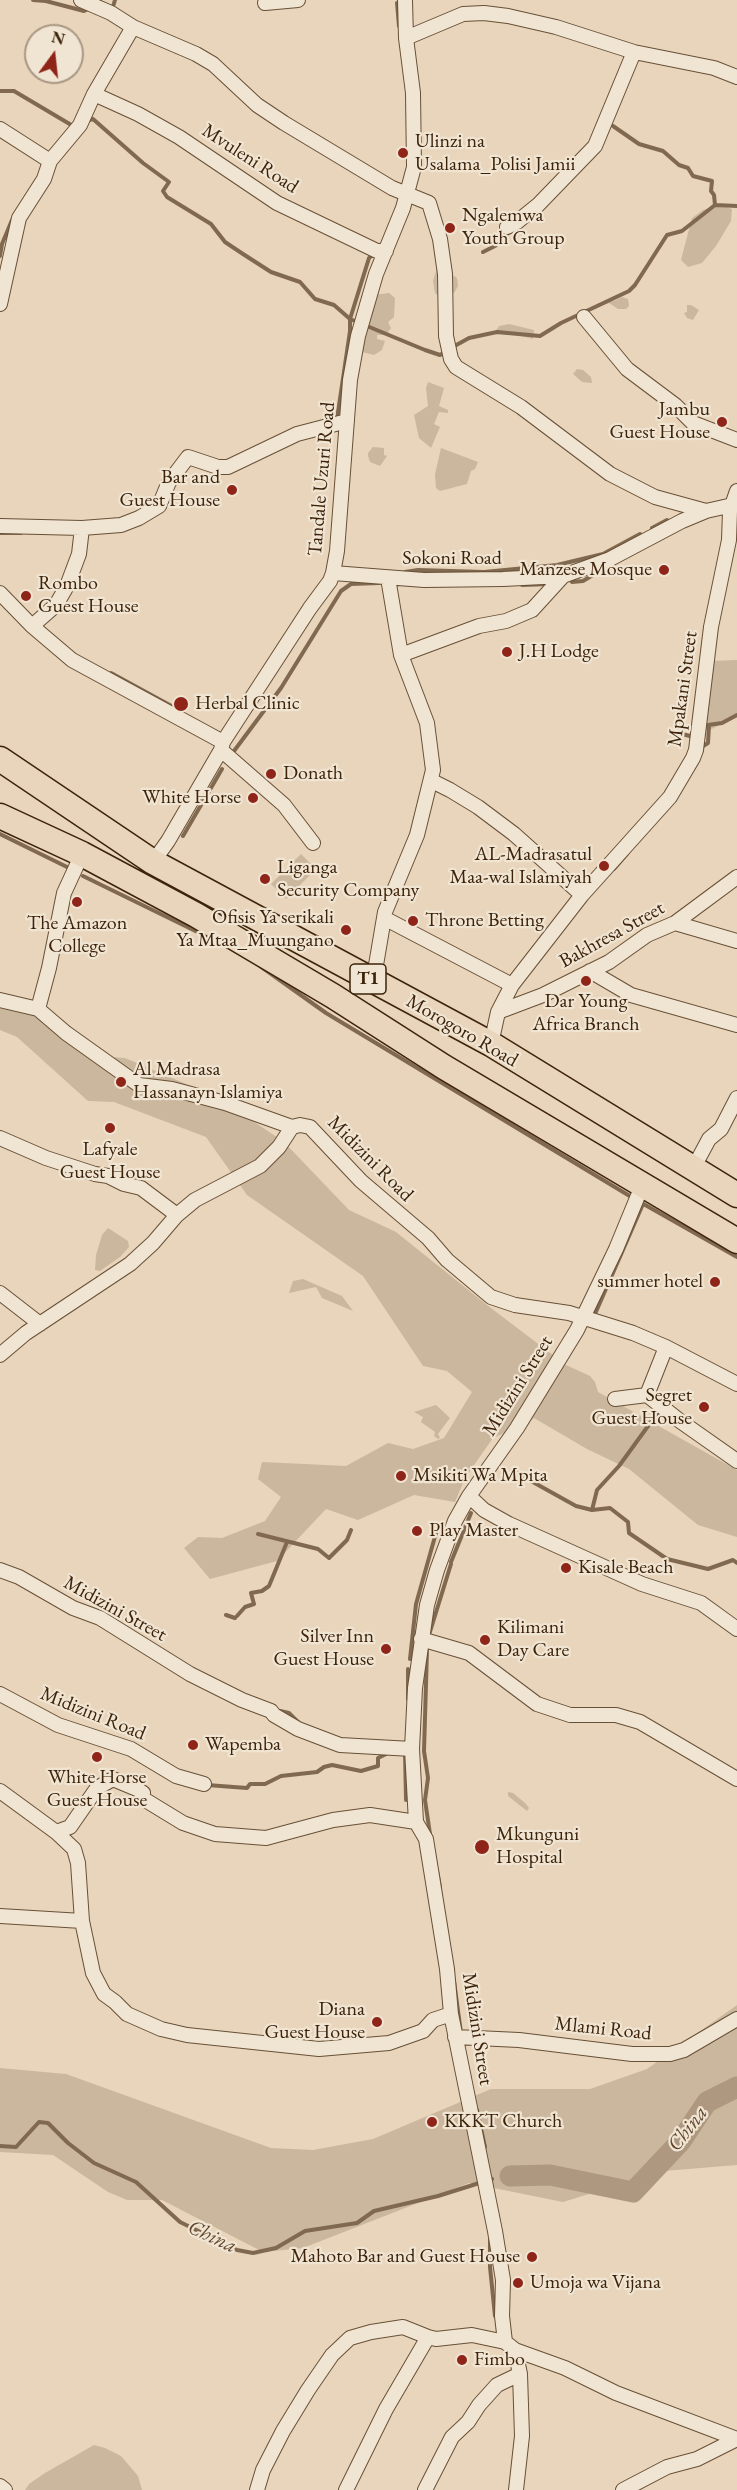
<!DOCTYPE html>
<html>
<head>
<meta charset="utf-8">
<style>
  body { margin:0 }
  #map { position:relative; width:737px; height:2490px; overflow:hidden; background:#e8d5bb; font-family:"EB Garamond",serif }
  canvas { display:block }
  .north { position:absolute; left:24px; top:24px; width:60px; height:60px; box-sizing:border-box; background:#f0e4d3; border:2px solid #a89783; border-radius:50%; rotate:15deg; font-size:16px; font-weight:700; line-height:24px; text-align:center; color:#3d230a }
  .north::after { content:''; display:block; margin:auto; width:21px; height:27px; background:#8f2418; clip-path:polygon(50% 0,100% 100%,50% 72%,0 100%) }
</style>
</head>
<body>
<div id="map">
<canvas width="737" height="2490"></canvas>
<div class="north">N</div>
</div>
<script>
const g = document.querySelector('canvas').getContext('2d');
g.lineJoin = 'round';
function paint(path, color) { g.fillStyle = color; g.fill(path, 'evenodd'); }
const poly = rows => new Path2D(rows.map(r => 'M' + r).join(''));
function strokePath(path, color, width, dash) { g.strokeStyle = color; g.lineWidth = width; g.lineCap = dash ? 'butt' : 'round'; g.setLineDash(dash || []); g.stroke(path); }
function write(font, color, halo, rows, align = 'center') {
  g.font = font + ' "EB Garamond",serif'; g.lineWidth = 4.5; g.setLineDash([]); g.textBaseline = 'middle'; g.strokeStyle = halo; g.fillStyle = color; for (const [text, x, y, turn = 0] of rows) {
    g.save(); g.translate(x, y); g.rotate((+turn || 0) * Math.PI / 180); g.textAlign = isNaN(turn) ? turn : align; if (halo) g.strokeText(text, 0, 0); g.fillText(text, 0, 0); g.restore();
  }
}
paint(poly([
  [720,205,732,209,731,221,716,246,702,263,688,267,681,260,692,218,703,210],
  [437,268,447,271,457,278,458,286,454,293,442,298,435,293,433,281],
  [389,293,395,298,394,317,388,322,391,328,386,335,377,335,377,339,385,341,382,350,374,355,362,352,360,341,366,334,367,296],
  [622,297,628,299,629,306,626,309,618,309,609,303,598,307,605,301,614,301],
  [687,305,691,305,699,310,693,320,687,318,684,313,687,312],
  [509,324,534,330,533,339,517,335,494,334,499,326],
  [577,369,583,370,591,377,592,383,582,382,573,374],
  [428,382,444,388,439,406,448,410,448,413,439,412,434,424,440,427,431,448,419,438,414,415,428,406,426,388],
  [373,447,384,448,384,455,387,456,380,466,370,462,368,456,368,453],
  [441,448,478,462,475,469,471,471,467,484,440,491,436,488,435,474],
  [737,660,737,717,705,732,709,661],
  [301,854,316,869,286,899,271,884],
  [0,998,29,1009,101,1056,125,1058,219,1098,284,1142,349,1210,396,1232,487,1305,566,1365,590,1376,595,1382,598,1392,737,1470,737,1537,698,1525,629,1469,587,1449,534,1418,528,1423,493,1438,465,1478,455,1502,414,1495,358,1520,326,1509,277,1561,210,1579,184,1548,198,1537,222,1538,265,1521,281,1497,258,1479,262,1462,346,1466,388,1443,413,1449,444,1438,472,1392,447,1371,423,1366,363,1276,247,1195,206,1137,114,1102,88,1101,17,1037,0,1030],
  [108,1228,128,1241,129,1247,120,1257,100,1271,95,1270,96,1255,102,1235],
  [303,1279,342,1296,353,1311,322,1298,316,1287,289,1293,293,1281],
  [436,1405,450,1418,438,1434,440,1438,438,1439,434,1436,435,1432,421,1422,423,1417,414,1412],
  [508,1792,513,1793,525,1803,529,1808,527,1811,508,1796],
  [737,2005,737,2165,664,2171,563,2202,469,2183,303,2248,263,2252,162,2200,127,2200,108,2192,53,2155,0,2152,0,2068,66,2074,271,2148,313,2150,373,2139,491,2089,590,2089,647,2069],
  [94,2445,105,2448,121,2456,138,2476,142,2490,25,2490,29,2484,45,2473]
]), '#cbb79d');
strokePath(poly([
  [33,0,46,1,84,11,90,8],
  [397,3,399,26],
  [112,10,115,0],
  [0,91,14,91,73,126],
  [86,121,93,119,143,163,169,182,163,191,167,197,211,224,225,242,243,254,271,272,300,282,315,299,334,305,350,319,425,350,440,355,445,352],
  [613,126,639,144,663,151,679,165,688,168,693,176,712,181,711,191,714,195,715,205],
  [483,252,495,246,509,232],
  [0,256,2,244,12,220],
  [451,348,469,338,497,332,540,336,561,323,629,291,635,285,667,235,682,231,715,205,737,206],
  [337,419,350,331,350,319,369,258,374,254],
  [652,528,667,520,669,522,671,521],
  [0,533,21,533],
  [405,572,418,570,484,572,557,565,603,554,640,534],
  [572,582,583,581,608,566],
  [522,585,550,584],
  [111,673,177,709],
  [708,725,722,723,737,715],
  [682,734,690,736,695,733],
  [700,748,708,743,709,725],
  [234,751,281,688,341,591,351,584,379,583],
  [0,834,67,867],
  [183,836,222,769],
  [614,869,627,854],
  [83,876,220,943],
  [260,966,326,1013,633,1198],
  [640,1202,737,1257],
  [595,1314,643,1204],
  [513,1471,576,1506,592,1510,610,1508,628,1522,629,1533,667,1559,708,1569,733,1560,737,1563],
  [592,1510,597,1490,619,1466,659,1411],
  [258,1534,318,1549,329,1558,347,1540,351,1530],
  [451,1562,471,1513],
  [226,1615,235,1618],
  [237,1616,245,1607,254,1604,251,1593,262,1591,269,1586,287,1542],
  [429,1635,451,1564],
  [427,1651,424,1751,428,1778,425,1800,430,1834],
  [410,1659,416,1604,436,1533],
  [408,1699,408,1669],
  [280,1711,289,1713,298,1722],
  [405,1752,406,1800],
  [207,1785,247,1788,250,1784,265,1784,281,1776,317,1772,324,1767,332,1765,361,1771,378,1766,378,1758,386,1754],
  [437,1871,440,1887],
  [454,1981,461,2033],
  [477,2110,485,2147],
  [0,2146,16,2147,39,2122,48,2123,68,2143,94,2163,136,2182,180,2222,237,2250,253,2253,276,2248,305,2231,357,2223,374,2211,438,2196,492,2179],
  [490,2239,490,2267,495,2316],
  [505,2348,509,2362]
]), '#816950', 4);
strokePath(poly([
  [510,2176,550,2175,633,2192,681,2141,707,2102,737,2087]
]), '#ae987f', 21);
const minor = poly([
  [81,0,111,13,133,27,196,54,213,64,257,105,284,123,392,188,429,203,440,239,445,274,446,336,451,359,456,367,521,407,610,474,655,497,706,511],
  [265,3,298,0],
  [406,38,463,14,484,13,508,16,556,27,634,52,714,68,737,77],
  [94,94,138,114,179,137,277,203,377,251,386,251],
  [0,129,50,161],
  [507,227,517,222,538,205,595,146,634,52],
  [0,304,19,218,44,179,50,161,80,125,94,94,133,27],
  [584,317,627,369,675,405,693,423,737,440],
  [0,526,82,528,121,525,139,518,159,506,169,482,188,457,218,467,228,467,297,434,347,421],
  [333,573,424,580,503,579,563,576,610,559,682,521,706,511,737,504],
  [0,593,32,626,72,660,223,742],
  [32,626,56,605,67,586,79,554,82,528],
  [401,655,479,626,506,621,532,610,563,576],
  [221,750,284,805,313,843],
  [432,781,450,790,478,807,514,834,582,895],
  [153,862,168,841,221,750,223,742,310,608,330,581,333,573,337,551,350,380,358,336,376,274,403,208,414,167,413,93,406,38,405,0],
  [384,918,512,985],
  [675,923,737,941],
  [590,971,631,995,737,1025],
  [371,981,376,965,385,912,417,835,433,770,427,723,401,655,388,578],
  [0,1000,38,1009,66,1033,139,1085,172,1089,225,1103,292,1127],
  [38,1009,49,968,64,893,82,854],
  [498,1012,543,995,609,962,647,935,675,923,737,877],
  [491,1044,498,1012,512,985,582,895,670,797,693,758,696,750,711,627,729,540,730,511,737,491],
  [0,1138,46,1158,95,1174,108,1176,124,1184,141,1188,177,1215],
  [694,1167,709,1139,721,1129,737,1098],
  [0,1293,40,1324],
  [0,1355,26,1333,130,1264,153,1243,177,1215,195,1200,260,1166,279,1147,292,1127,300,1125,310,1127,361,1181,428,1238,447,1260,491,1297,515,1305,569,1313,633,1333,666,1347,737,1384],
  [647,1395,666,1347],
  [615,1399,647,1395,680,1421,737,1461],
  [469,1496,484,1510,509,1524,642,1584,701,1603,737,1629],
  [0,1570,19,1577,73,1608,100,1618,190,1674,242,1700,271,1711,274,1715,298,1729,340,1745,412,1749],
  [421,1639,469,1653,537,1704,570,1715,616,1715,640,1722,737,1779],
  [0,1694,58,1725,131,1749,176,1776,204,1784],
  [0,1791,56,1832,74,1849,78,1863,82,1921,93,1973,104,1994,115,2002,127,2014,161,2029,187,2035,319,2049,389,2043,423,2031,433,2020,451,2014],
  [56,1832,70,1827,97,1788,113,1779,137,1789,143,1793,142,1798,183,1823,215,1834,266,1838,333,1820,370,1815,416,1822],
  [0,1916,82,1921],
  [455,2037,519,2040,632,2054,670,2054,684,2050,737,2019],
  [515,2350,565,2368,616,2393,737,2439],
  [0,2486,5,2490],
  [257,2490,263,2470,283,2431,308,2390,332,2355,350,2338,371,2332,403,2327,428,2337],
  [346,2490,386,2409,428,2337,436,2339,472,2335,505,2342],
  [425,2490,452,2437,468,2422,479,2405,497,2385,520,2374],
  [516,2490,522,2436,520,2374,515,2350,505,2342,502,2316,503,2280,495,2231,451,2014,447,1969,426,1839,416,1822,412,1749,415,1688,427,1605,437,1570,455,1521,469,1496,517,1428,577,1330,616,1249,642,1186],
  [623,2490,667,2467,697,2459,737,2439]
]);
const trunk = poly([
  [0,759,153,862,491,1044,737,1195],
  [0,816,82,854,196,915,333,996,444,1067,737,1241]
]);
strokePath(minor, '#685036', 16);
strokePath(trunk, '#3d230a', 27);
strokePath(minor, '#f0e4d3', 14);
strokePath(trunk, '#e8d5bb', 24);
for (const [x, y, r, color] of [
  [403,153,6,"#8f2418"],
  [450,228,6,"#8f2418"],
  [722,422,6,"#8f2418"],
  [232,490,6,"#8f2418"],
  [664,570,6,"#8f2418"],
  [26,596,6,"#8f2418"],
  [507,652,6,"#8f2418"],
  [181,704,8,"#8f2418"],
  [271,774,6,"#8f2418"],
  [253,798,6,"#8f2418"],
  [604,866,6,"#8f2418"],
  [265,879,6,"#8f2418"],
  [77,902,6,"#8f2418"],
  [413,921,6,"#8f2418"],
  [346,930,6,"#8f2418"],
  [586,981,6,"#8f2418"],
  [121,1082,6,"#8f2418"],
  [110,1128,6,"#8f2418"],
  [715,1282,6,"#8f2418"],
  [704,1407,6,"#8f2418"],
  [401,1476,6,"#8f2418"],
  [417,1531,6,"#8f2418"],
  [566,1568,6,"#8f2418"],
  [485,1640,6,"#8f2418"],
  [386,1649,6,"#8f2418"],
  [193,1745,6,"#8f2418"],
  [97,1757,6,"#8f2418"],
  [482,1847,8,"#8f2418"],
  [377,2022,6,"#8f2418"],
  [432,2122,6,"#8f2418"],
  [532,2257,6,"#8f2418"],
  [518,2283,6,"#8f2418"],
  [462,2360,6,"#8f2418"]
]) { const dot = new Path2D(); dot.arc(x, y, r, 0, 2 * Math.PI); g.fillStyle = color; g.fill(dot); strokePath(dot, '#f0e4d3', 2); }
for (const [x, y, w] of [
  [368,979,36]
]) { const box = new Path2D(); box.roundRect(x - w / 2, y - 15, w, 30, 4.5); g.fillStyle = '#f0e4d3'; g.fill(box); strokePath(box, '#3d230a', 1.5); }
write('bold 18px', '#3d230a', null, [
  ["T1",368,979]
]);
write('20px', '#3d230a', '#f0e4d3', [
  ["Ulinzi na",415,142],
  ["Usalama_Polisi Jamii",415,165],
  ["Ngalemwa",462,216],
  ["Youth Group",462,239],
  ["Jambu",710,410,"right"],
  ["Guest House",710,433,"right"],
  ["Bar and",220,478,"right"],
  ["Guest House",220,501,"right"],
  ["Manzese Mosque",652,570,"right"],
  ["Rombo",38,584],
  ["Guest House",38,607],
  ["J.H Lodge",519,652],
  ["Herbal Clinic",195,704],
  ["Donath",283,774],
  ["White Horse",241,798,"right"],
  ["AL-Madrasatul",592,855,"right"],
  ["Maa-wal Islamiyah",592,878,"right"],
  ["Liganga",277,868],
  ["Security Company",277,891],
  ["Ofisis Ya serikali",334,918,"right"],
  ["Ya Mtaa_Muungano",334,941,"right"],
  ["Throne Betting",425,921],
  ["The Amazon",77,924,"center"],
  ["College",77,947,"center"],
  ["Dar Young",586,1002,"center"],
  ["Africa Branch",586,1025,"center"],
  ["Al Madrasa",133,1070],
  ["Hassanayn Islamiya",133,1093],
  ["Lafyale",110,1150,"center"],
  ["Guest House",110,1173,"center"],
  ["summer hotel",703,1282,"right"],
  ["Segret",692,1396,"right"],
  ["Guest House",692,1419,"right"],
  ["Msikiti Wa Mpita",413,1476],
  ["Play Master",429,1531],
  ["Kisale Beach",578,1568],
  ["Kilimani",497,1628],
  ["Day Care",497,1651],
  ["Silver Inn",374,1637,"right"],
  ["Guest House",374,1660,"right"],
  ["Wapemba",205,1745],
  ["White Horse",97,1778,"center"],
  ["Guest House",97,1801,"center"],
  ["Mkunguni",496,1835],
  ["Hospital",496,1858],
  ["Diana",365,2010,"right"],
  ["Guest House",365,2033,"right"],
  ["KKKT Church",444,2122],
  ["Mahoto Bar and Guest House",520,2257,"right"],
  ["Umoja wa Vijana",530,2283],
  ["Fimbo",474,2360]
], 'left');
write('20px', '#3d230a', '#f0e4d3', [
  ["Mvuleni Road",250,159,33],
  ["Tandale Uzuri Road",322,479,-85],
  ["Sokoni Road",452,559],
  ["Mpakani Street",683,689,-82],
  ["Bakhresa Street",612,935,-29],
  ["Morogoro Road",462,1031,30],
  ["Midizini Road",370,1159,45],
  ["Midizini Street",518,1386,-58],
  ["Midizini Street",115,1609,29],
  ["Midizini Road",93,1714,22],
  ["Midizini Street",477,2029,81],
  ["Mlami Road",603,2029,6]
]);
write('italic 21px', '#5f462d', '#f0e4d3', [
  ["China",688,2129,-52],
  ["China",212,2237,25]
]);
</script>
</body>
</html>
